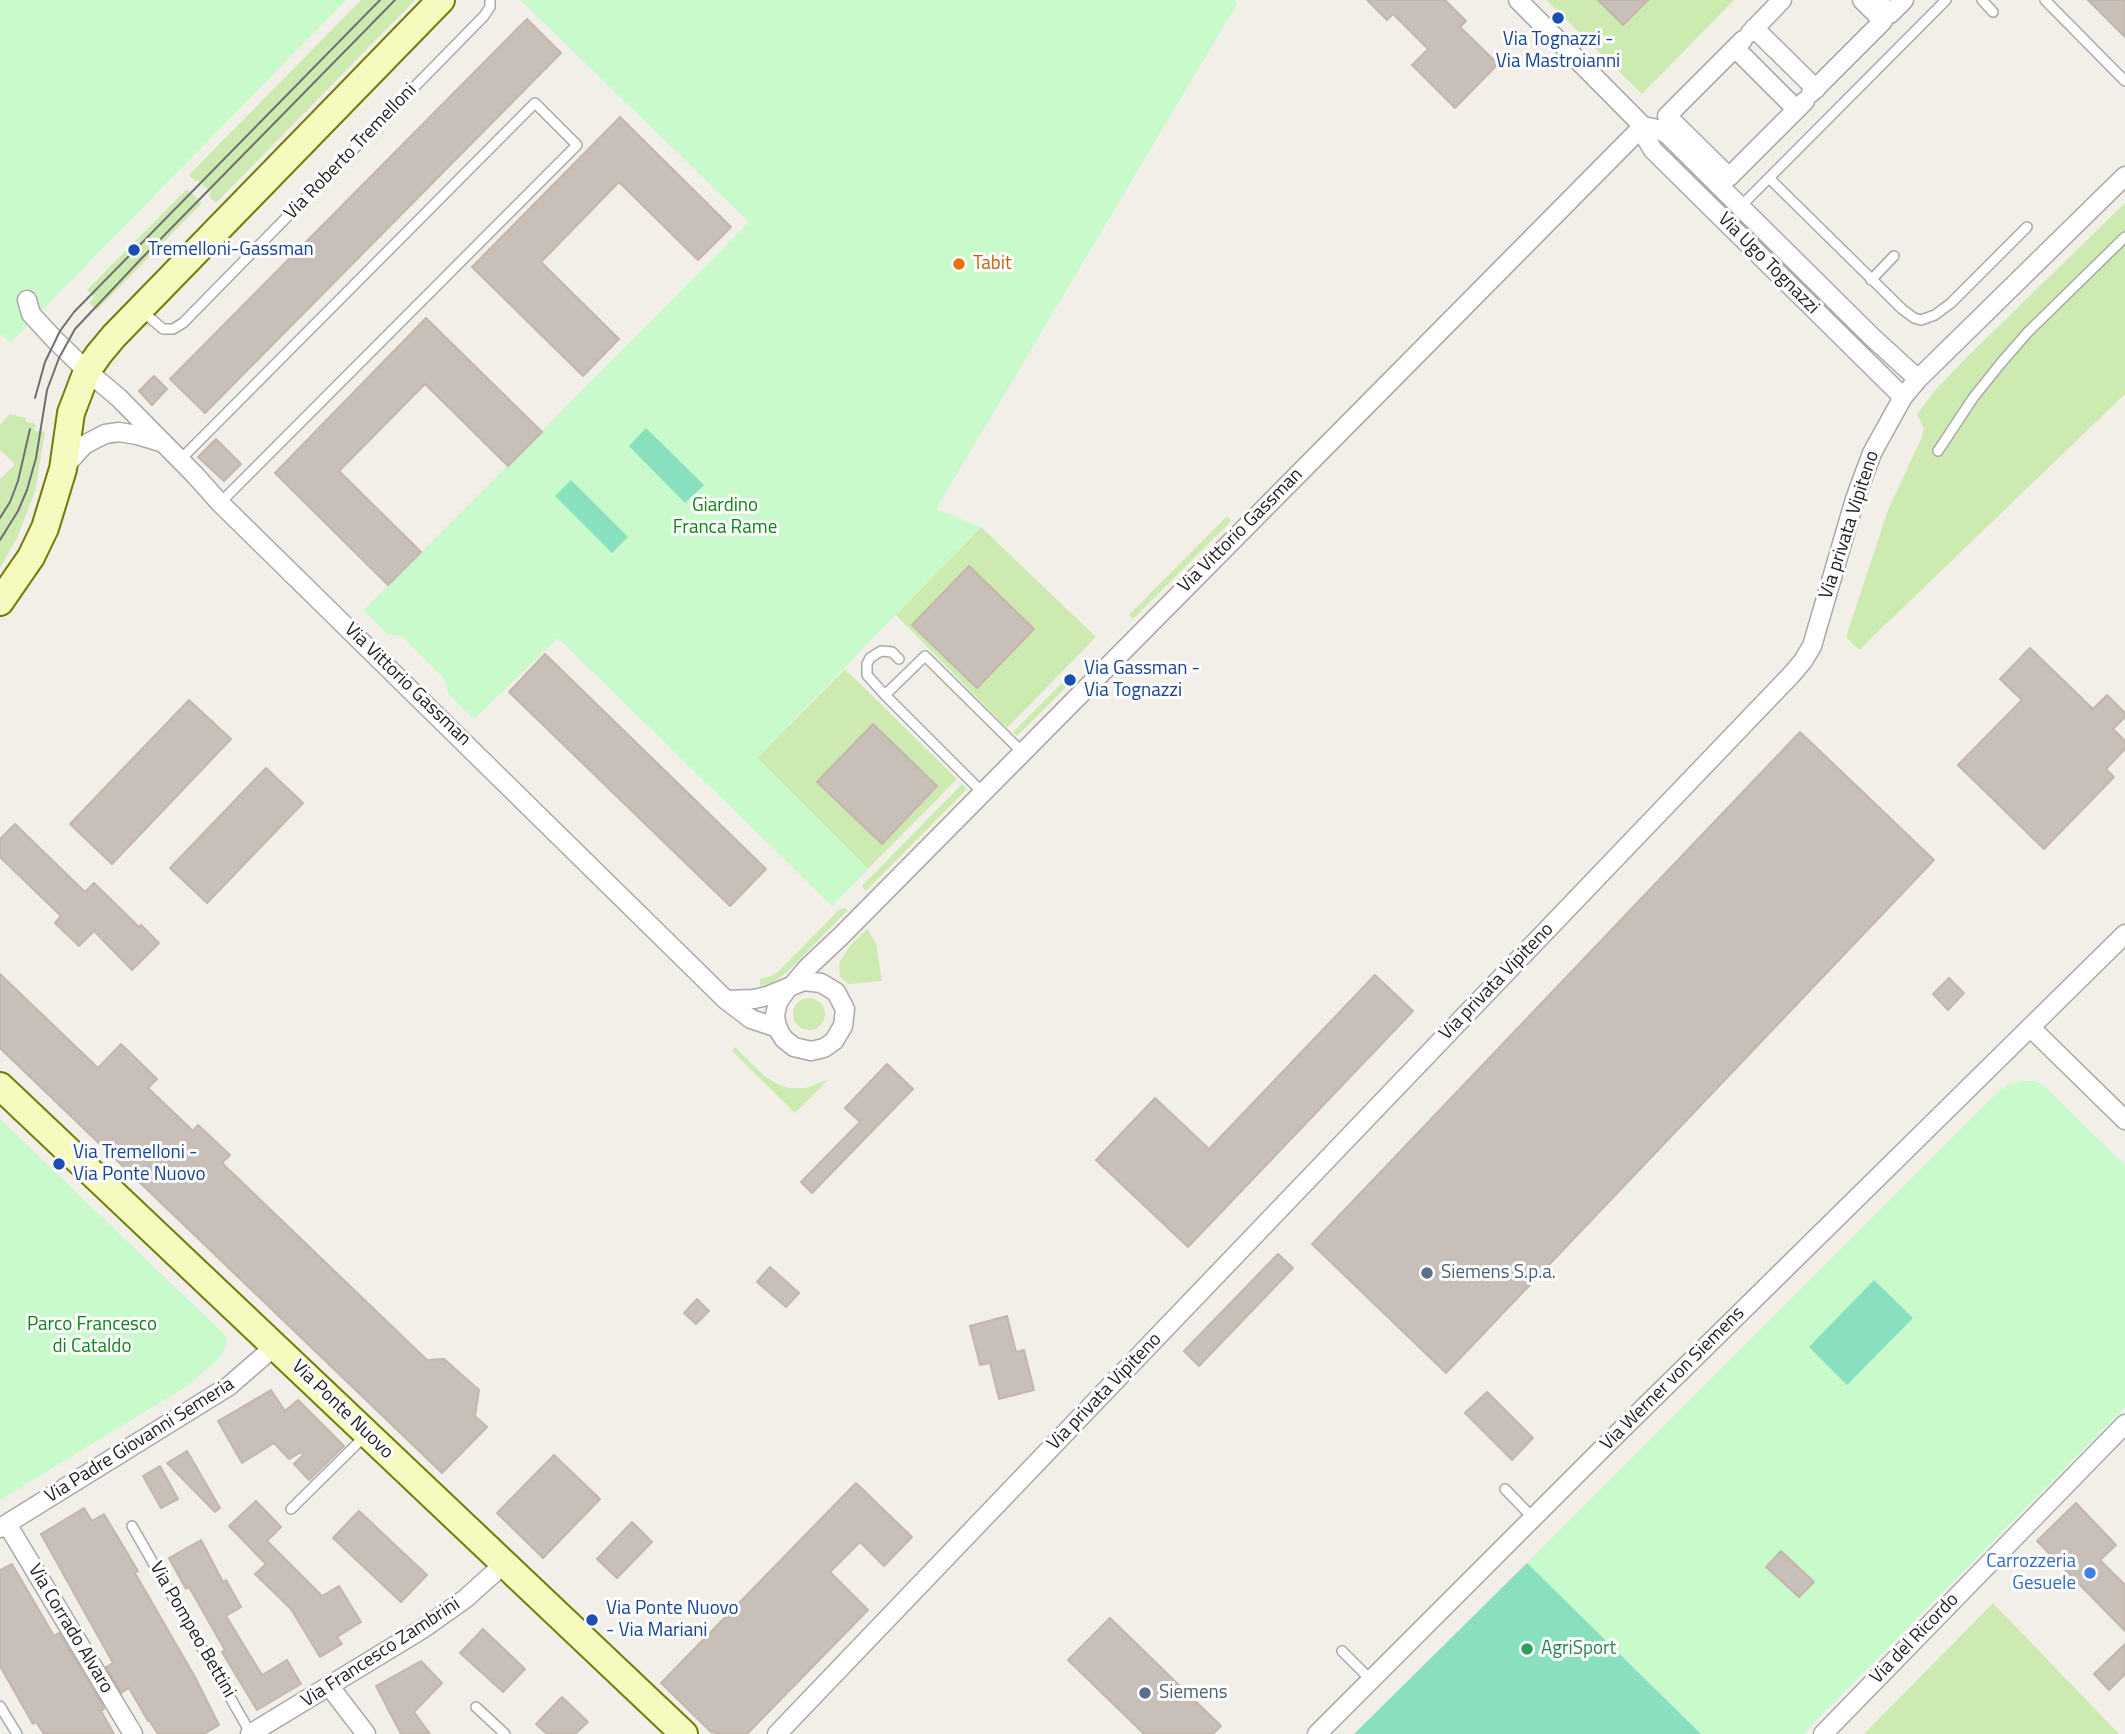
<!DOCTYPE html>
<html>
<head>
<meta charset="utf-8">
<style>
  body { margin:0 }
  canvas { display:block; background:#f2efe9 }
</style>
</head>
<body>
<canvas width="2125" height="1734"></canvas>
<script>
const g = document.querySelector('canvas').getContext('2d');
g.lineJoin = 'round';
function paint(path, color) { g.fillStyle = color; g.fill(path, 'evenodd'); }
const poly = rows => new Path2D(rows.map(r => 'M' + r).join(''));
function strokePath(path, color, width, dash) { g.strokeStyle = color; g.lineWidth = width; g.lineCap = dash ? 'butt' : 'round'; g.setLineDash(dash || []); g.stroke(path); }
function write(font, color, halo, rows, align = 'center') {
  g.font = font + ' "Titillium Web",sans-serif'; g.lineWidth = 6; g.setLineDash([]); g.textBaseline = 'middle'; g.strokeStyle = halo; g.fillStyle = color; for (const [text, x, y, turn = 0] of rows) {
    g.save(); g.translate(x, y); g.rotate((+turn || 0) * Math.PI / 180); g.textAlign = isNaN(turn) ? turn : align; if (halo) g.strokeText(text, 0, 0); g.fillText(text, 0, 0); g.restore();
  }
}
paint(poly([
  [361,0,415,0,216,203,209,196,211,193,198,180,195,181,189,175],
  [1546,0,1598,0,1623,25,1648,0,1734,0,1642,94],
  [187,189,202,203,97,310,89,303,94,297,87,290],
  [2125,203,2125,394,1859,650,1846,637,1888,510,1922,437,1924,429,1917,414,1937,388,1966,358],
  [10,414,26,418,26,422,35,423,35,431,45,432,35,491,17,538,0,568,0,479,15,464,0,450,0,425],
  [1227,516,1231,521,1133,619,1129,615],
  [981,527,1096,637,1007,728,896,615],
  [845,669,957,779,868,869,757,758],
  [1062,683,1066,687,1017,736,1013,732],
  [962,784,967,789,866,891,862,886],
  [844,908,848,910,786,973,773,983,760,986,760,979,771,976,778,972,839,910],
  [867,929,876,944,882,981,848,984,840,976,839,966,840,961,850,946],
  '793 1014a16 16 0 1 1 32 0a16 16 0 1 1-32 0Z',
  [735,1047,764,1076,780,1085,789,1088,806,1088,829,1079,795,1113,732,1051],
  [1993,1603,2119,1734,1864,1734]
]), '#cdebb0');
paint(poly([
  [0,0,346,0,10,343,0,333],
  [520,0,1235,0,1237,4,936,509,981,527,757,758,868,869,832,906,558,638,474,719,448,694,445,679,402,636,387,634,364,610,749,222],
  [2025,1081,2034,1081,2042,1084,2125,1165,2125,1407,1803,1734,1701,1734,1527,1563,1999,1091,2011,1083],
  [0,1119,227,1337,225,1350,216,1361,187,1386,0,1500]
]), '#c8facc');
paint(poly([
  [646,428,704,485,685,503,629,446],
  [571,480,628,537,612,553,555,496],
  [1874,1280,1913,1318,1847,1385,1809,1347],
  [1527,1563,1701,1734,1354,1734]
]), '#88e0be');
const building = poly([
  [1367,0,1445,0,1466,21,1460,27,1498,64,1455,108,1412,65,1428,49,1393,14,1387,20,1367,0],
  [1598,0,1648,0,1623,25,1598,0],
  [2088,0,2125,0,2125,37,2088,0],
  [527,19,561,53,205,413,170,379,527,19],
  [620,117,731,227,698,260,619,182,541,262,619,339,583,376,472,267,620,117],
  [426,318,542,432,508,466,425,384,339,471,421,552,388,585,275,473,426,318],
  [154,376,167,389,152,405,139,391,154,376],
  [216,439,241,464,224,481,198,457,216,439],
  [969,566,1034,629,977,688,912,625,969,566],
  [2030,648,2093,709,2107,695,2125,713,2125,717,2113,729,2125,741,2125,749,2106,769,2114,777,2044,849,1958,765,2022,700,2000,679,2030,648],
  [545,654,766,869,730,906,509,692,545,654],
  [189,700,231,739,112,864,70,824,189,700],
  [873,724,937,786,882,844,817,782,873,724],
  [1800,732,1934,860,1446,1373,1312,1244,1800,732],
  [266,768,303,803,207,903,170,868,266,768],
  [15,824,85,892,94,883,139,927,141,925,159,943,132,970,94,931,79,946,55,923,61,916,0,857,0,839,15,824],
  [0,974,98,1068,121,1044,157,1079,148,1088,193,1131,198,1125,230,1155,222,1163,427,1360,444,1359,479,1390,475,1416,487,1427,442,1473,0,1048,0,974],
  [1375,975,1413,1011,1188,1247,1096,1160,1155,1098,1209,1149,1375,975],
  [1949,978,1964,993,1948,1010,1933,994,1949,978],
  [887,1064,913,1089,812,1193,801,1182,860,1122,845,1108,887,1064],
  [1278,1254,1293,1268,1199,1366,1184,1351,1278,1254],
  [770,1267,799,1293,786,1307,757,1282,770,1267],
  [697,1299,709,1311,696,1324,684,1313,697,1299],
  [1007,1316,1016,1352,1024,1350,1034,1390,999,1399,990,1363,980,1365,970,1326,1007,1316],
  [271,1390,285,1411,298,1400,344,1446,309,1480,294,1464,303,1455,301,1452,289,1459,274,1443,242,1463,218,1421,271,1390],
  [1487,1392,1533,1438,1512,1460,1465,1413,1487,1392],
  [187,1451,220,1508,215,1512,167,1463,187,1451],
  [554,1455,600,1499,543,1558,497,1513,554,1455],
  [160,1466,178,1499,161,1508,143,1476,160,1466],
  [856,1483,912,1537,884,1566,860,1542,830,1572,868,1610,747,1734,722,1734,711,1732,661,1683,856,1483],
  [256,1501,281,1527,267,1541,322,1596,339,1586,361,1622,337,1637,342,1644,320,1657,291,1609,255,1574,266,1564,229,1526,256,1501],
  [2076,1503,2116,1545,2100,1560,2125,1585,2125,1631,2037,1541,2076,1503],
  [84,1508,92,1521,104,1514,138,1571,135,1573,195,1677,219,1725,204,1734,158,1734,149,1720,148,1721,129,1688,121,1693,106,1667,113,1663,41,1534,84,1508],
  [359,1511,427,1575,401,1602,333,1538,359,1511],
  [632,1522,652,1542,617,1578,597,1559,632,1522],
  [201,1540,223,1582,226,1580,241,1607,226,1616,262,1675,287,1660,301,1684,257,1710,222,1652,225,1650,189,1587,186,1589,169,1558,201,1540],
  [1781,1551,1814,1582,1799,1597,1766,1567,1781,1551],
  [12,1564,54,1636,59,1633,86,1678,102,1704,104,1709,101,1711,114,1734,44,1734,36,1722,33,1724,0,1666,0,1570,12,1564],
  [1110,1618,1221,1726,1213,1734,1144,1734,1068,1660,1110,1618],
  [483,1629,525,1669,503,1692,460,1653,483,1629],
  [2125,1644,2125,1674,2109,1690,2094,1674,2125,1644],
  [421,1661,442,1683,414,1712,430,1734,401,1734,376,1686,421,1661],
  [562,1697,588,1722,575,1734,547,1734,536,1724,562,1697]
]);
paint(building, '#c7bfb8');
strokePath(building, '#c4b6ab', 2);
const lane = poly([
  [1982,0,1993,12],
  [2045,0,2125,81],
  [1769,178,1902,309,1914,318,1921,320,1935,315,1951,303,2027,227],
  [1741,206,1946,0],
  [1871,280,1894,256],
  [142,311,163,329,173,329,183,323,484,16,490,7,490,0],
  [1938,451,1973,398,2001,363,2028,332,2125,237],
  [180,460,535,103,577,145,220,503],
  [885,695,867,675,867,664,870,658,881,651,892,652,899,659],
  [982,792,885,695,925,656,1022,752],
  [1505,1489,1533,1518],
  [291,1509,365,1436],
  [132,1526,251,1734],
  [1342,1651,1371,1680],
  [0,1706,17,1734],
  [476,1707,505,1734]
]);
const street = poly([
  [1518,0,1643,126,1647,140,1653,150,1903,397],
  [1877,0,1890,14,1904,0],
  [1754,28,1816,89],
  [1750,33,1782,0],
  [1743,40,1667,116,1729,177,1805,101],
  [1735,48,1796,109],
  [1811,93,1883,21,1862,0],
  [1643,126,1658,129,1668,135,1872,337,1918,379],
  [27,300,31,314,55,340,87,371,119,398,195,475,220,503,726,1000,751,1019,778,1028],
  [66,465,84,445,105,434,119,432,137,435,160,442],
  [792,986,807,968,840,937,1643,126],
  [726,1000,754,999,767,996,804,981,821,983,836,992,845,1009,843,1026,834,1041,824,1048,811,1051,794,1047,784,1039,777,1028,775,1015,778,1002,788,988],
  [2030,1027,2125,1120],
  [7,1524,133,1734],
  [0,1528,229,1386,275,1346],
  [330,1687,366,1734],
  [250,1734,424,1628,465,1599,505,1563],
  [777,1734,1792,674,1803,661,1812,646,1855,499,1872,453,1903,397,1918,379,2125,176],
  [1317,1734,1608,1443,2125,934],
  [1823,1734,2125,1424]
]);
const secondary = poly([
  [0,602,31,557,45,528,63,469,71,413,87,371,99,354,114,336,441,0],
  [0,1086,684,1734]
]);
strokePath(lane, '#a9a9a9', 12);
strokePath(street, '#a9a9a9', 21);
strokePath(secondary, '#707d05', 30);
strokePath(lane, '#fff', 9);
strokePath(street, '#fff', 18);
strokePath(secondary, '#f7fabf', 26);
strokePath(poly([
  [35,398,45,362,60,331,74,312,380,0],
  [0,518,10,502,18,481,30,429],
  [0,540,18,511,27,490,36,458,47,390,59,358,75,329,141,259,395,0]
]), '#707070', 2);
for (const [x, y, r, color] of [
  [1558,18,7,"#1a4fb4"],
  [134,250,7,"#1a4fb4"],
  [959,264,7,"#e8710a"],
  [1070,680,7,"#1a4fb4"],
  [59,1164,7,"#1a4fb4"],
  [1427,1273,7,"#5c6f8a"],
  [2090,1573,7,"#3f7fe0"],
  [592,1620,7,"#1a4fb4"],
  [1527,1649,7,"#2e9e5b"],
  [1145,1693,7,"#5c6f8a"]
]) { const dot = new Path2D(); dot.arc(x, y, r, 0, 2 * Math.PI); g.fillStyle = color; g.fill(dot); strokePath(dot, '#fff', 2.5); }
write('19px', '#164399', '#fff', [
  ["Via Tognazzi -",1558,40,"center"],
  ["Via Mastroianni",1558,62,"center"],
  ["Tremelloni-Gassman",148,250],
  ["Via Gassman -",1084,669],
  ["Via Tognazzi",1084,691],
  ["Via Tremelloni -",73,1153],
  ["Via Ponte Nuovo",73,1175],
  ["Via Ponte Nuovo",606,1609],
  ["- Via Mariani",606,1631]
], 'left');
write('19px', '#222', '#fff', [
  ["Via Roberto Tremelloni",351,152,-46],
  ["Via Ugo Tognazzi",1768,264,45],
  ["Via privata Vipiteno",1850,525,-72],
  ["Via Vittorio Gassman",1241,531,-45],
  ["Via Vittorio Gassman",407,685,44],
  ["Via privata Vipiteno",1497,982,-46],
  ["Via Werner von Siemens",1673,1379,-45],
  ["Via privata Vipiteno",1105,1392,-46],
  ["Via Ponte Nuovo",342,1410,44],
  ["Via Padre Giovanni Semeria",140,1441,-32],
  ["Via Corrado Alvaro",70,1629,59],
  ["Via Pompeo Bettini",192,1630,60],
  ["Via del Ricordo",1915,1639,-46],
  ["Via Francesco Zambrini",381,1653,-33]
]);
write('19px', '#c56008', '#fff', [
  ["Tabit",973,264]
], 'left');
write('19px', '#0c8416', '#fff', [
  ["Giardino",725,506],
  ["Franca Rame",725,528],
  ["Parco Francesco",92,1325],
  ["di Cataldo",92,1347]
]);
write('19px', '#4e5e75', '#fff', [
  ["Siemens S.p.a.",1441,1273],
  ["Siemens",1159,1693]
], 'left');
write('19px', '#366cbe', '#fff', [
  ["Carrozzeria",2076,1562],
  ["Gesuele",2076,1584]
], 'right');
write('19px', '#27864d', '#fff', [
  ["AgriSport",1541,1649]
], 'left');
</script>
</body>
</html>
